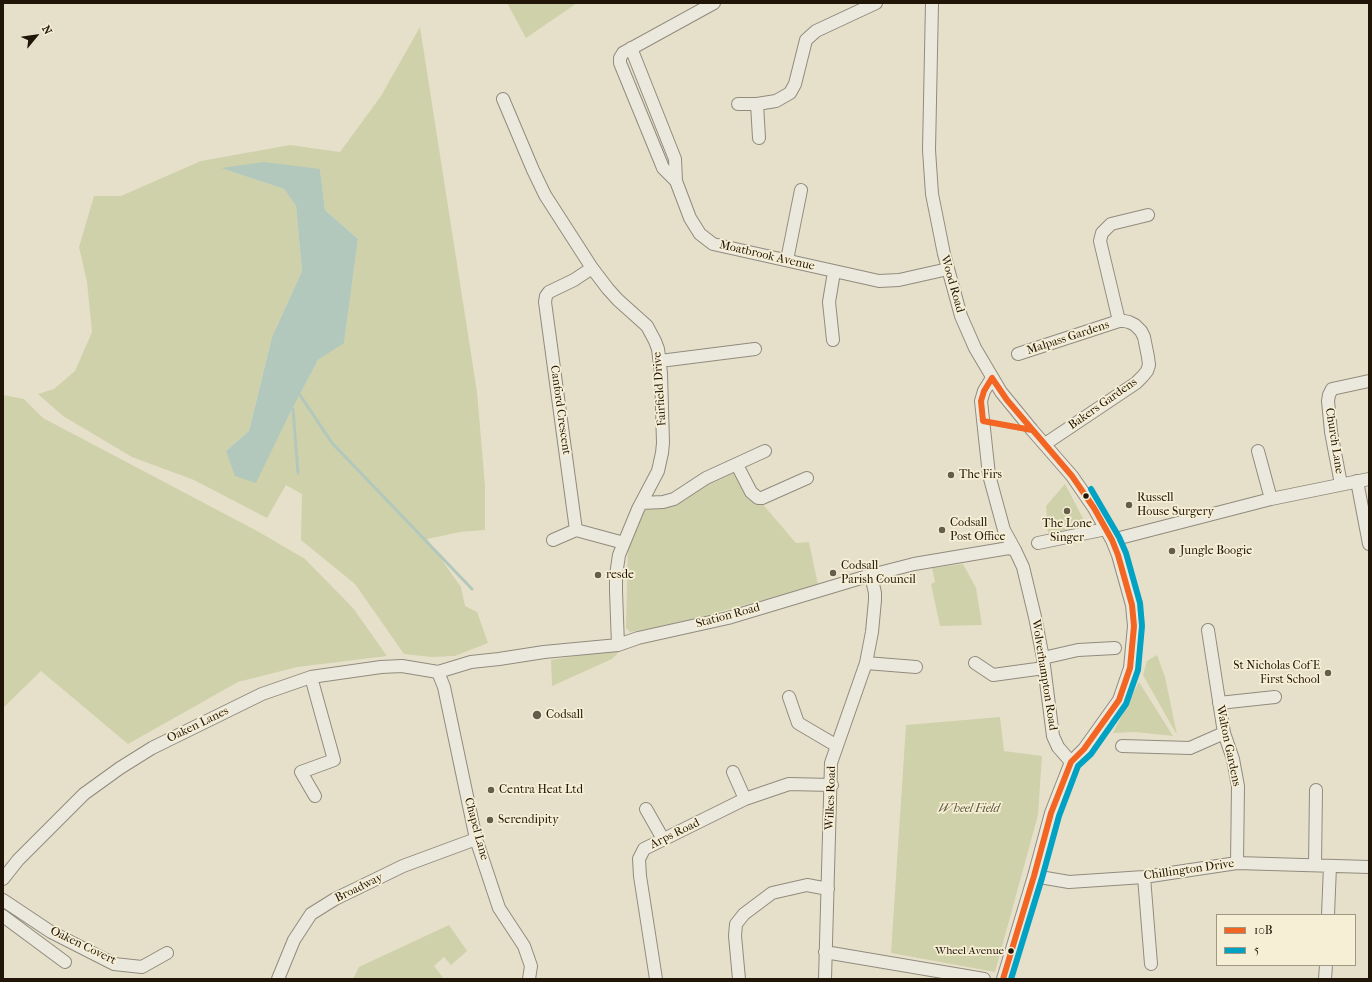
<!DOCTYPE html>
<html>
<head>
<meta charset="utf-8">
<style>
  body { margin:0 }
  #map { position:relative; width:1372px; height:982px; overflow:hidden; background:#e6e0ca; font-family:"IM FELL French Canon",serif }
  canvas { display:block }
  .frame { position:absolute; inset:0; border:4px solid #211507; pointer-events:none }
  .legend { position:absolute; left:1216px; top:914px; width:140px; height:52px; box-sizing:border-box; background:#f7efd5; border:1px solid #a19883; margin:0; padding:5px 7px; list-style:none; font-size:12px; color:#211507 }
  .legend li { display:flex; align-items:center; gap:8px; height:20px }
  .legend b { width:20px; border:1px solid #a19883 }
  .north { position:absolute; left:16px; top:16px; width:40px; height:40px; -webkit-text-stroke:3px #f7efd5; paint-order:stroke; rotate:61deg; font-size:11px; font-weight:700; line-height:16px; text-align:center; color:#211507 }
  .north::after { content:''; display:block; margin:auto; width:14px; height:18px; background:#211507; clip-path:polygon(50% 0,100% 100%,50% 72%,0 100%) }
</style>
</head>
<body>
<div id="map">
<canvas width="1372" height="982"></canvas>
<div class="frame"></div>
<ul class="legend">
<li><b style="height:5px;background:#f26522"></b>10B</li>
<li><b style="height:5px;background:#02a2c4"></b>5</li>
</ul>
<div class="north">N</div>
</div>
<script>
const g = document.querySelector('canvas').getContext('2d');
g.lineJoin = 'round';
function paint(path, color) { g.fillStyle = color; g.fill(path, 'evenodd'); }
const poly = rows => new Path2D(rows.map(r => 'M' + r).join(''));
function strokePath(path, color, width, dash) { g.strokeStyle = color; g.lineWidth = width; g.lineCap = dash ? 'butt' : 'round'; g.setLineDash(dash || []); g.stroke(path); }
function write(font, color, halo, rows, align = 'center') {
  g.font = font + ' "IM FELL French Canon",serif'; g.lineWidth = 3.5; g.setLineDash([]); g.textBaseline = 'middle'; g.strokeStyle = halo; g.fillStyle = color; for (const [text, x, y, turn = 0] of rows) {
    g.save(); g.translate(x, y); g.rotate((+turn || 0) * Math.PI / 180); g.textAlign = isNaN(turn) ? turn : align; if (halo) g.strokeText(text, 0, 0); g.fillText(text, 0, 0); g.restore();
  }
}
paint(poly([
  [507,3,577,3,526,38],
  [420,27,477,392,485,486,485,530,460,532,427,539,461,587,465,606,477,612,488,643,455,656,432,657,404,654,355,584,301,540,302,494,286,485,267,518,194,480,132,457,63,416,38,394,54,389,75,371,92,332,87,282,79,247,94,196,121,196,201,161,290,145,340,152,381,96],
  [222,168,320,169,325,210,358,239,344,342,318,360,287,419,226,451,249,431,272,337,302,271,296,206,284,189],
  [3,395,24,399,43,418,259,532,305,559,353,608,387,656,297,667,238,682,128,744,41,671,3,708],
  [737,471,765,507,796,543,809,542,818,585,675,624,630,632,626,628,628,545,646,505],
  [1065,484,1088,528,1048,533,1046,506],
  [963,564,976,588,982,625,940,626,931,584,935,582,932,568],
  [614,650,618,650,619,652,612,659,552,686,551,660],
  [1157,655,1165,677,1177,735,1143,675,1147,661],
  [1139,682,1173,736,1135,732,1113,733],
  [1000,717,1004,751,1042,756,1038,815,995,972,891,953,906,725],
  [449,925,467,951,451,965,444,957,434,966,444,979,353,979,359,967]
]), '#cfd1aa');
paint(poly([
  [264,162,320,169,325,210,358,239,344,343,318,360,287,419,256,483,235,476,226,451,249,431,272,337,302,271,296,206,284,189,221,168]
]), '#b2c8bc');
strokePath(poly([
  [300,395,332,443,472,589],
  [293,409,298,473]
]), '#b2c8bc', 3);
const minor = poly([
  [714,3,623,53,620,58,620,63,661,163,663,168,676,181,690,218,700,234,713,244,722,246,879,281,899,280,948,269],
  [932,3,929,150,932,194,944,254,961,316,975,348,1001,392,1032,430,1072,476,1094,508,1112,540,1118,555,1132,605,1134,626,1130,668,1119,700,1084,749,1071,762,1051,813,1034,876,1003,979],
  [631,48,675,159,676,181],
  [503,99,533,170,545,195,592,268,608,289,618,300,647,326,655,341,658,349,661,373,663,443,662,453,658,471,638,509,619,555,616,575,616,591,618,645],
  [738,104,757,104,776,101,790,93,795,84,806,40,816,31,876,3],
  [757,104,759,138],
  [787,260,801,190],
  [592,268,574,280,549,292,546,296,545,302,576,530,624,543],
  [833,340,829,302,834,272],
  [1018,354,1119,321],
  [660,361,755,349],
  [992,378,984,391,981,401,989,475,1004,530,1015,550,1023,567,1035,617,1043,658,1053,736,1058,747,1071,762],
  [1045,444,1136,383,1143,376,1147,371,1149,365,1148,357,1144,337,1141,331,1135,325,1129,322,1124,321,1119,321,1100,241,1102,233,1111,224,1148,215],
  [1258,451,1271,499],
  [737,465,751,492,758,498,762,498,807,478],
  [1357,481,1369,544],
  [1341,484,1331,432,1328,401,1329,395,1332,389,1369,381],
  [641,503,663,502,674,499,706,478,765,451],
  [553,540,576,530],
  [1112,540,1271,499,1369,479],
  [1038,543,1106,529],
  [1208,630,1224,733,1233,759,1238,786,1237,863],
  [1043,658,1078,650,1115,648],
  [866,663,916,667],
  [975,663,993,675,1044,668],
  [438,672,444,687,476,839,499,908,524,946,531,966,529,979],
  [311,677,334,760,301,772,315,796],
  [789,697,798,723,837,746],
  [1219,703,1275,697],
  [1122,746,1190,748,1224,733],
  [733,772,745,799],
  [646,809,663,839],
  [1315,865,1316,790],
  [1034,876,1069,882,1144,877,1237,863,1369,867],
  [1144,877,1151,964],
  [3,879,18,860,84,794,120,768,152,748,262,694,311,677,381,667,402,666,438,672,471,662,499,659,544,652,618,645,638,638,728,618,871,575,914,564,1009,548,1015,550],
  [3,900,51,932,114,964,142,967,167,953],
  [1328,915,1330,866],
  [3,916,65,962],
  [825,952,984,979],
  [278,979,294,940,311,914,335,899,403,866,476,839],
  [656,979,640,876,639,859,644,849,745,799,789,784,832,785],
  [739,979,735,936,736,924,744,914,772,893,807,885,828,889],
  [825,979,831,763,866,663,872,632,875,600,875,593,871,575],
  [1325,979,1326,965]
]);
strokePath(minor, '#918b7e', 14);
strokePath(minor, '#ebe8dd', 12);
strokePath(poly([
  [1003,979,1034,876,1051,813,1071,762,1084,749,1119,700,1130,668,1134,626,1132,605,1118,555,1112,540,1094,508,1072,476,1007,400,992,378,984,391,981,401,983,421,1032,430]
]), '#f26522', 6);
strokePath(poly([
  [1011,979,1042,878,1059,816,1078,766,1091,754,1126,704,1138,670,1142,626,1140,603,1126,553,1119,537,1091,489]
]), '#02a2c4', 6);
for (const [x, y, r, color] of [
  [951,475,4,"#665c4b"],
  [1086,496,3.5,"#211507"],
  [1129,505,4,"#665c4b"],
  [1067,511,4,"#665c4b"],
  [942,530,4,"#665c4b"],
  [1172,551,4,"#665c4b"],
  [833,573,4,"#665c4b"],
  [598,575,4,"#665c4b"],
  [1328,673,4,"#665c4b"],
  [537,715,5,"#665c4b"],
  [491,790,4,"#665c4b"],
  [490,820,4,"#665c4b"],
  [1011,951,3.5,"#211507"]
]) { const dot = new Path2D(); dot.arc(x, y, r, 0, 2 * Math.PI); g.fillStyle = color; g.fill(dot); strokePath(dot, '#f7efd5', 1.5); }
write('11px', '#211507', '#f7efd5', [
  ["Wheel Avenue",1004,951]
], 'right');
write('12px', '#211507', '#f7efd5', [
  ["Moatbrook Avenue",767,256,13],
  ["Wood Road",952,284,74],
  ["Malpass Gardens",1068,338,-18],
  ["Fairfield Drive",660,389,-94],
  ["Bakers Gardens",1103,404,-35],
  ["Canford Crescent",560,410,82],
  ["Church Lane",1334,441,81],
  ["Station Road",728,616,-15],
  ["Wolverhampton Road",1044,675,81],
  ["Oaken Lanes",198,725,-26],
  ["Walton Gardens",1228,746,78],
  ["Wilkes Road",831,798,-88],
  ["Chapel Lane",476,829,75],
  ["Arps Road",675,834,-26],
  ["Chillington Drive",1189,870,-8],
  ["Broadway",359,888,-26],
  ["Oaken Covert",83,946,26]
]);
write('12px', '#211507', '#f7efd5', [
  ["The Firs",959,475],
  ["Russell",1137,498],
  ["House Surgery",1137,512],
  ["Codsall",950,523],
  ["Post Office",950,537],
  ["The Lone",1067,524,"center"],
  ["Singer",1067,538,"center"],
  ["Jungle Boogie",1180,551],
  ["Codsall",841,566],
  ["Parish Council",841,580],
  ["resde",606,575],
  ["St Nicholas CofE",1320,666,"right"],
  ["First School",1320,680,"right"],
  ["Codsall",546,715],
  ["Centra Heat Ltd",499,790],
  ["Serendipity",498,820]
], 'left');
write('italic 12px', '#575237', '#f7efd5', [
  ["Wheel Field",969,809]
]);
</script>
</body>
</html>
